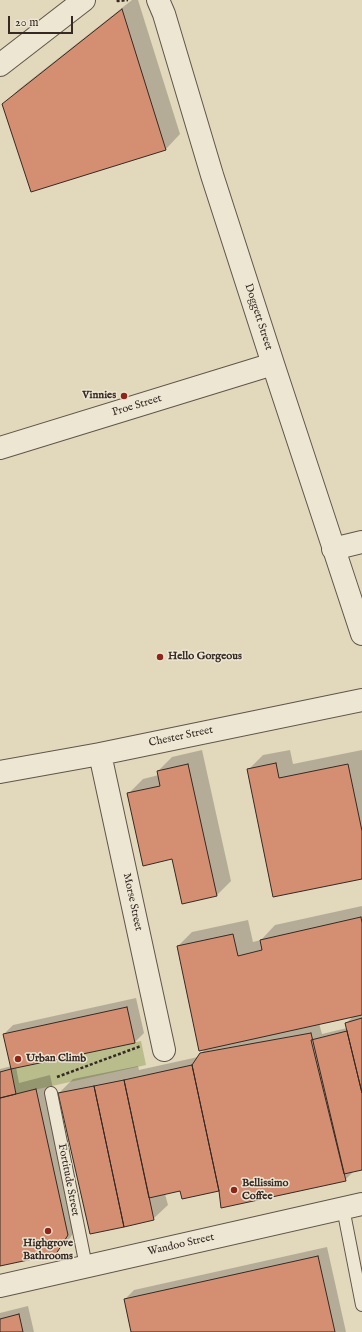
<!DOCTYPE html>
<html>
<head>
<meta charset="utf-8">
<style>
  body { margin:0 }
  #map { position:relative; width:362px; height:1332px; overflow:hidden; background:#e2d8bc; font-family:"IM FELL English",serif }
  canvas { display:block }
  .scale { position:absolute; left:8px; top:16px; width:65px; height:18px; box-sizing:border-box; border:2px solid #362923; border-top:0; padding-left:5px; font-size:12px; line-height:14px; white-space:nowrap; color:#362923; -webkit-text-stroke:3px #ece6d3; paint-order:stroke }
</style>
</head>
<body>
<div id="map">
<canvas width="362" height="1332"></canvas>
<div class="scale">20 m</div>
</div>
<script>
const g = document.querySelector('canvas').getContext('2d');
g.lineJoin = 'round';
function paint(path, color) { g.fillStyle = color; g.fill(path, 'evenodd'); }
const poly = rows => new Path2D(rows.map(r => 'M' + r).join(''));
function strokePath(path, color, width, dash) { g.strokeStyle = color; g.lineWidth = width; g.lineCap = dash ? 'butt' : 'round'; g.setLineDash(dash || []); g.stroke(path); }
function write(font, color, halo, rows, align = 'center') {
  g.font = font + ' "IM FELL English",serif'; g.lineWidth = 3; g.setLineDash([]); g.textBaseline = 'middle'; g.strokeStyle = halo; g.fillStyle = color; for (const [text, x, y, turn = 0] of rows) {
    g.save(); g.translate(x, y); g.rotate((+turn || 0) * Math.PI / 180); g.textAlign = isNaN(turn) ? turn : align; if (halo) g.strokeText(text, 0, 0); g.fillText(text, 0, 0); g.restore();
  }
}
paint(poly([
  [141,1041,146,1065,16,1094,11,1069]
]), '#b9bd8c');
paint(poly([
  [132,0,138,0,180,134,166,149,32,191,3,105,18,90],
  [202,750,231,881,217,895,182,903,173,858,128,794,143,779,159,775,158,771,172,757],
  [290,750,293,764,362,750,362,878,248,770,263,755],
  [362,906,362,1169,354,1171,345,1180,181,1190,165,1194,168,1205,153,1219,59,1093,73,1079,138,1066,139,1070,198,1057,206,1048,178,946,192,932,248,920,253,942,261,940,275,925],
  [354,1016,346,1023,347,1028,322,1034,319,1023],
  [136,998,144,1033,135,1042,16,1067,19,1083,50,1075,82,1219,70,1238,56,1253,0,1265,0,1069,12,1066,4,1034,13,1025],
  [327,1247,346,1332,132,1332,125,1299,134,1290],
  [28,1306,34,1332,0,1332,0,1313]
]), '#0003');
const building = poly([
  [122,9,166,150,31,192,2,104,122,9],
  [276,763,279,778,348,764,362,831,362,879,273,897,247,769,276,763],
  [188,764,217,896,182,904,172,859,143,866,127,793,160,786,157,771,188,764],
  [361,917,362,923,362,1015,199,1051,177,946,233,934,238,956,262,950,260,940,361,917],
  [127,1007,135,1043,11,1069,3,1034,127,1007],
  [362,1018,362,1093,345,1023,362,1018],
  [347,1031,362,1093,362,1170,344,1174,311,1040,347,1031],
  [311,1033,346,1181,221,1208,219,1191,192,1065,200,1053,311,1033],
  [192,1065,219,1191,182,1199,180,1191,149,1198,124,1080,192,1065],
  [11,1069,16,1094,0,1098,0,1072,11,1069],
  [124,1080,154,1220,124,1227,94,1086,124,1080],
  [94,1086,124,1227,90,1234,58,1093,94,1086],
  [36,1089,68,1235,56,1254,0,1266,0,1098,36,1089],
  [318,1256,335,1332,131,1332,124,1299,318,1256],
  [19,1314,23,1332,0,1332,0,1319,19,1314]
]);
paint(building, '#d48e71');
strokePath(building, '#362923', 1);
const service = poly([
  [51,1093,86,1266],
  [343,1208,362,1305]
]);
const minor = poly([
  [158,0,164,14,212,175,273,364,362,634],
  [0,448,273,364],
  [333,549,362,542],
  [100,754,164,1050],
  [0,772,100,754,362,700],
  [0,1286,362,1204]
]);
const tertiary = poly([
  [0,65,84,0]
]);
strokePath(service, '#615549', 14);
strokePath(minor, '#615549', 24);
strokePath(tertiary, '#615549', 24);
strokePath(poly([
  [117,0,118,1,128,0],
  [57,1077,141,1046]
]), '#362923', 2.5, [3, 2]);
strokePath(service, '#ece6d3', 12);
strokePath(minor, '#ece6d3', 22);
strokePath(tertiary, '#ece6d3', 22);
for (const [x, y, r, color] of [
  [124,396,4,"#8f2418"],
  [160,657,4,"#8f2418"],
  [18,1059,4,"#8f2418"],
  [234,1190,4,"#8f2418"],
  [48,1231,4,"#8f2418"]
]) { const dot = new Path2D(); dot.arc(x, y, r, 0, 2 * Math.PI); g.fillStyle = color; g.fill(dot); strokePath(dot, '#ece6d3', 1.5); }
write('11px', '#362923', '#ece6d3', [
  ["Doggett Street",258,317,72],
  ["Proe Street",137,406,-17],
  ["Chester Street",181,737,-12],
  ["Morse Street",132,902,78],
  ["Fortitude Street",68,1180,79],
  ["Wandoo Street",181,1245,-13]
]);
write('bold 11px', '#362923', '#ece6d3', [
  ["Vinnies",116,396,"right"],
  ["Hello Gorgeous",168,657],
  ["Urban Climb",26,1059],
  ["Bellissimo",242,1184],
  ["Coffee",242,1197],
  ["Highgrove",48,1244,"center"],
  ["Bathrooms",48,1257,"center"]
], 'left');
</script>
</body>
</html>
